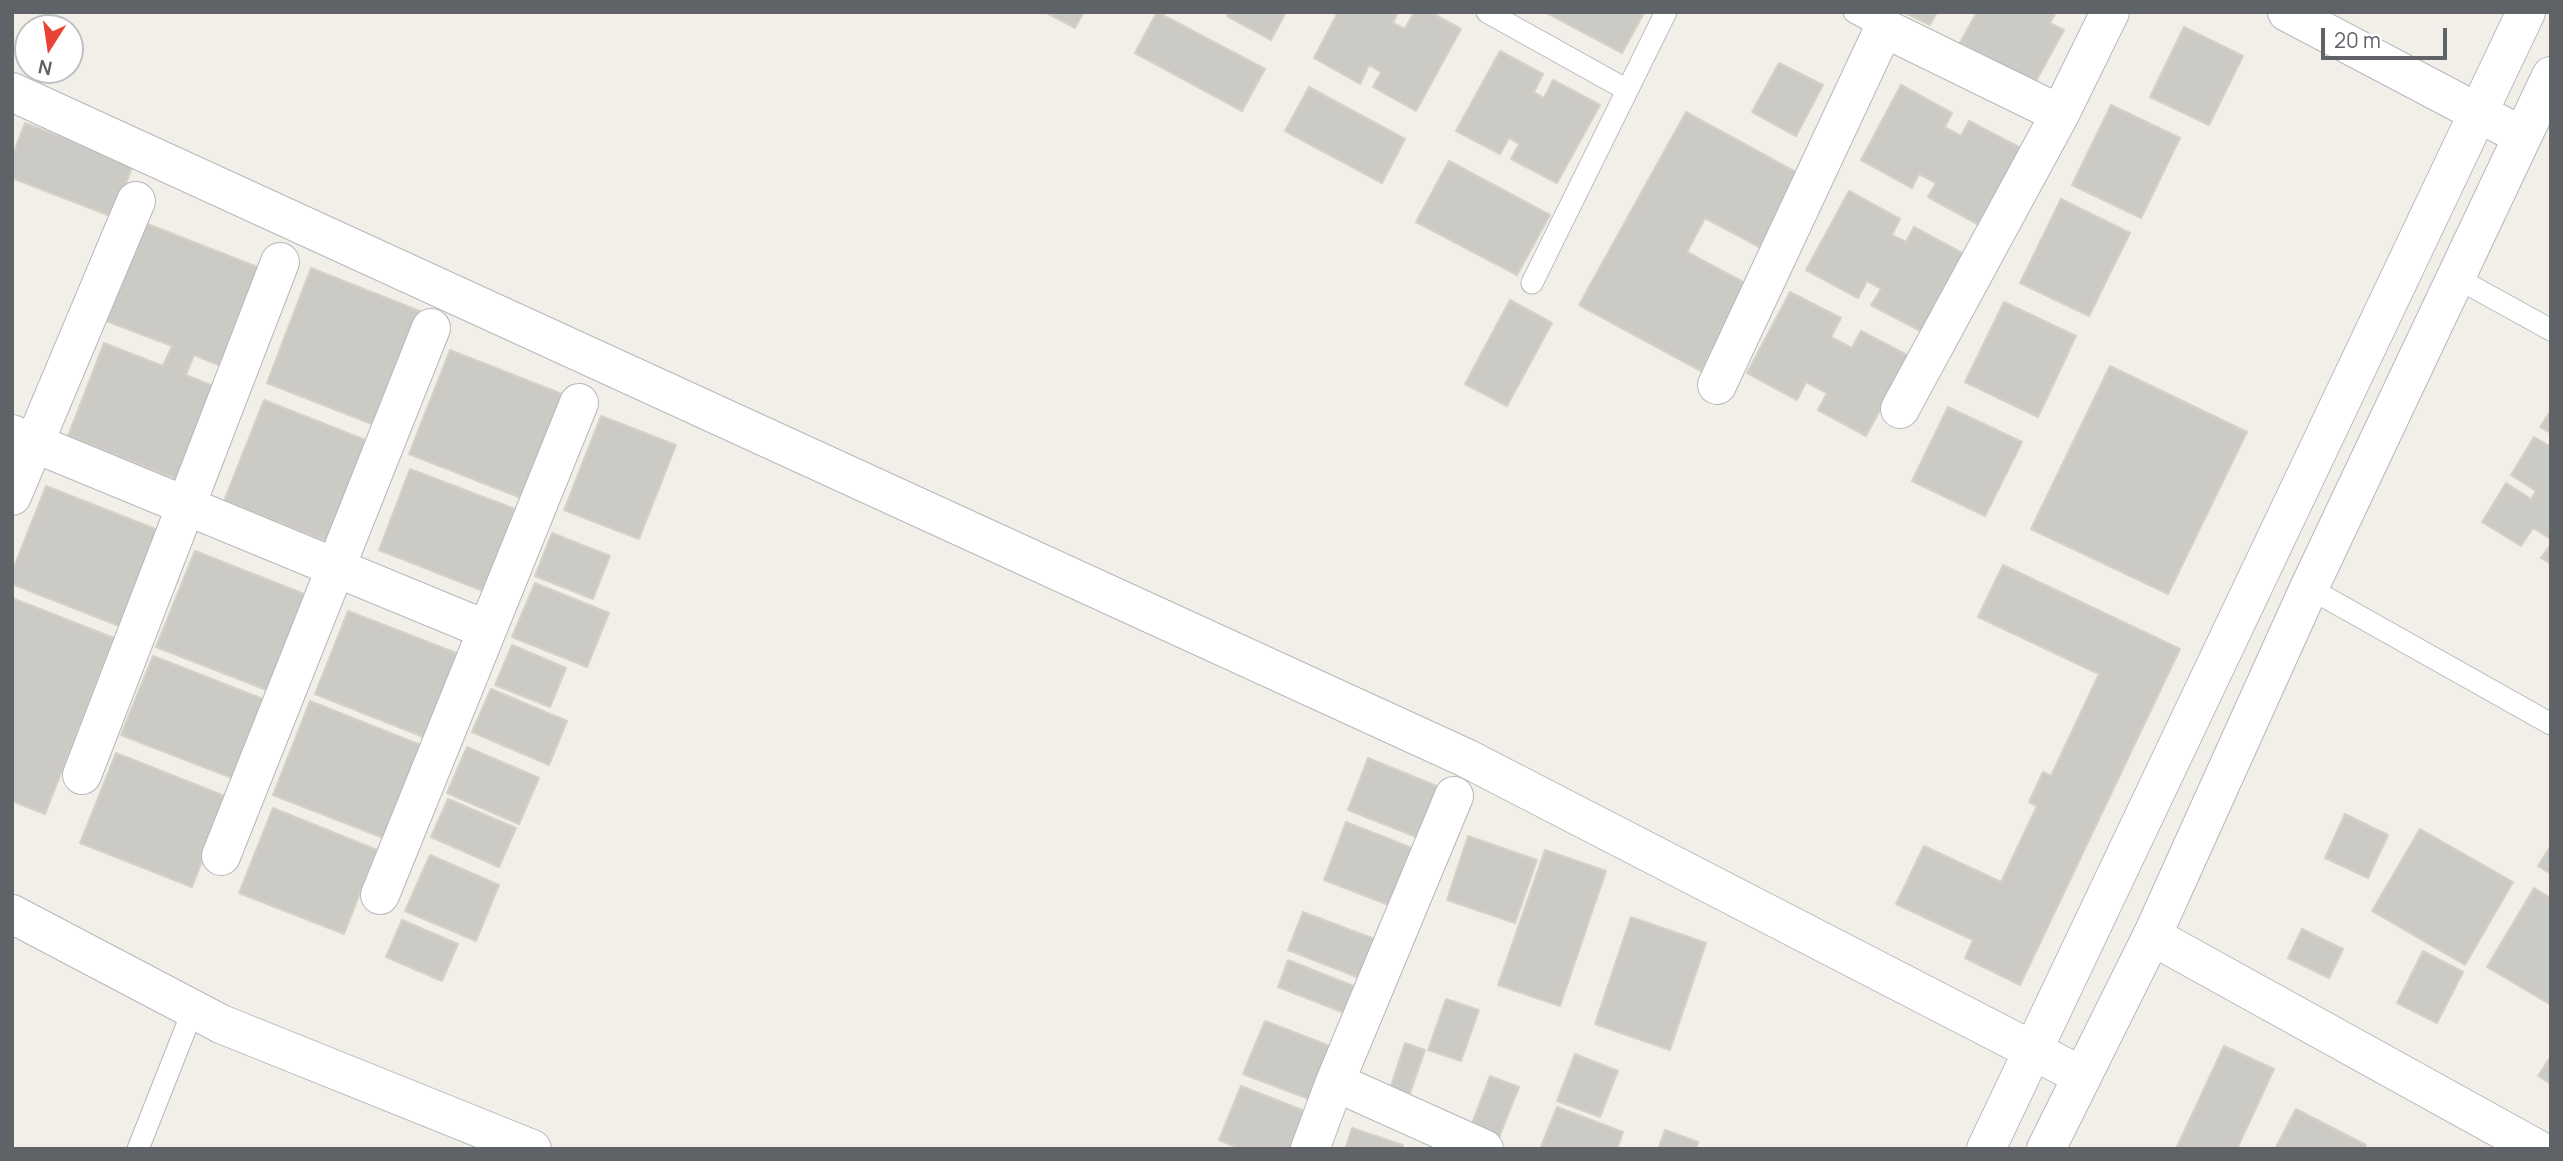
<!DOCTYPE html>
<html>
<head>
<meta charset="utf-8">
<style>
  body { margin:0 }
  #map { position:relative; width:2563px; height:1161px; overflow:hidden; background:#f1efe8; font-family:Manrope,sans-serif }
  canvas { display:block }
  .frame { position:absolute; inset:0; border:14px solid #5f6368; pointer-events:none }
  .north { position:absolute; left:14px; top:14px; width:70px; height:70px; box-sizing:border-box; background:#fff; border:2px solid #bfc1c3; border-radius:50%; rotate:192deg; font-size:19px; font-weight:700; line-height:28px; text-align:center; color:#5f6368 }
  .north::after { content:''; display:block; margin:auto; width:24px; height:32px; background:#ea4335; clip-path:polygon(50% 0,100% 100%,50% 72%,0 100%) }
  .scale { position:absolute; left:2321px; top:28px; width:126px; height:32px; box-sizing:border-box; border:4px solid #5f6368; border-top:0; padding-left:9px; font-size:21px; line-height:24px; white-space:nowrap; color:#5f6368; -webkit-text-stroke:5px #fff; paint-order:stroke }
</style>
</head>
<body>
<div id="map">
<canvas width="2563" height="1161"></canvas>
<div class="frame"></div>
<div class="north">N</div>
<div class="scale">20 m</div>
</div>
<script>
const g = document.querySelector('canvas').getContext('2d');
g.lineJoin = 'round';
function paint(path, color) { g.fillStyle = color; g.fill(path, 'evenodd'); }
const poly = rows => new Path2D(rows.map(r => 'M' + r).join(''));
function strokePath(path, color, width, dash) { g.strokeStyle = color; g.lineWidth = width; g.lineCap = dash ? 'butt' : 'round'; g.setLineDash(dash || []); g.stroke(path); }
const building = poly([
  [1045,12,1084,12,1075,28,1045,12],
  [1157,12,1265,69,1242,111,1135,53,1157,12],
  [1229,12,1286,12,1271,40,1227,16,1229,12],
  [1338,12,1398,12,1393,23,1405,29,1414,12,1430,12,1461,29,1416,111,1373,87,1381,72,1369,65,1360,84,1314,58,1338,12],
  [1545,12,1642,12,1644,13,1622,53,1545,12],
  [1904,12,1937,12,1930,25,1904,12],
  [1977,12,2056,12,2050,23,2064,30,2035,83,1960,43,1977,12],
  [2184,27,2243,56,2209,125,2150,97,2184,27],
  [1500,51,1543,74,1534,92,1544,98,1553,80,1600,105,1557,183,1511,159,1519,144,1509,138,1500,154,1456,131,1500,51],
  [1779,63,1823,85,1796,136,1752,112,1779,63],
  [1901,85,1952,113,1945,127,1961,136,1969,121,2021,148,1979,225,1928,197,1936,183,1919,174,1912,188,1861,160,1901,85],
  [1309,87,1405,139,1382,183,1285,131,1309,87],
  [2111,105,2180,138,2141,218,2072,185,2111,105],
  [1686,112,1803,176,1763,249,1705,218,1687,252,1747,284,1701,371,1579,305,1686,112],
  [25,123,133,165,113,217,12,178,12,157,25,123],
  [1449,161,1550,215,1517,275,1416,222,1449,161],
  [1849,191,1900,219,1892,235,1906,242,1914,227,1966,255,1924,333,1871,305,1881,289,1867,281,1858,298,1806,270,1849,191],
  [2061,199,2130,233,2089,316,2020,283,2061,199],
  [145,223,265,270,226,368,194,355,186,375,218,388,182,481,68,436,104,343,163,366,172,346,106,321,145,223],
  [311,268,422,312,377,426,267,383,311,268],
  [1790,292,1841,318,1831,337,1852,348,1861,331,1909,356,1866,436,1818,410,1827,393,1806,382,1797,400,1747,373,1790,292],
  [1510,300,1552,323,1507,406,1465,384,1510,300],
  [2004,302,2076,336,2038,417,1965,382,2004,302],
  [450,350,562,394,521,498,409,454,450,350],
  [2110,366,2247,432,2168,594,2031,529,2110,366],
  [264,400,368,441,329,542,224,501,264,400],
  [1948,407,2022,442,1985,516,1912,481,1948,407],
  [2551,410,2551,433,2540,427,2551,410],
  [601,416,676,445,639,539,564,510,601,416],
  [2534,437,2551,447,2551,539,2533,528,2521,546,2482,522,2506,483,2531,499,2536,491,2511,475,2534,437],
  [410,469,515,509,483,591,379,550,410,469],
  [46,486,158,530,119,626,12,584,12,572,46,486],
  [552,533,610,556,593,599,535,576,552,533],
  [2551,544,2551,564,2541,558,2551,544],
  [195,551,307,595,269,691,156,647,195,551],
  [2003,565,2180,649,2020,985,1965,958,1973,940,1896,904,1924,846,2001,882,2037,806,2029,802,2043,772,2051,776,2099,674,1978,617,2003,565],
  [535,583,609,613,587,667,512,637,535,583],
  [12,598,114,638,45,814,12,801,12,598],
  [348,611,459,654,426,738,315,694,348,611],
  [512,645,566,668,550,707,495,685,512,645],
  [153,656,263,699,232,778,121,735,153,656],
  [491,689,567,721,549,765,472,732,491,689],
  [310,701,423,746,386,839,273,795,310,701],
  [467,747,539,778,519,824,447,793,467,747],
  [116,753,227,797,192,887,80,843,116,753],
  [1368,758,1444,789,1424,840,1348,810,1368,758],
  [448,799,516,828,499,867,431,837,448,799],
  [273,808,377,850,344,934,239,893,273,808],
  [2345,814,2388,835,2368,878,2325,858,2345,814],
  [1346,822,1422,852,1399,909,1324,880,1346,822],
  [2420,829,2513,882,2465,965,2372,911,2420,829],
  [1468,836,1537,860,1515,923,1447,900,1468,836],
  [2551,845,2551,874,2538,866,2551,845],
  [1545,850,1606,871,1560,1006,1498,985,1545,850],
  [430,855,499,885,476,941,405,911,430,855],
  [2534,888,2551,898,2551,1005,2487,967,2534,888],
  [1303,912,1385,943,1370,982,1288,950,1303,912],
  [1631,917,1706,943,1670,1050,1595,1024,1631,917],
  [402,920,458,944,442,981,386,957,402,920],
  [2302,929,2343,949,2329,978,2288,958,2302,929],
  [2423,951,2463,972,2437,1023,2397,1003,2423,951],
  [1288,960,1366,991,1355,1017,1278,987,1288,960],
  [1446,999,1479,1010,1461,1061,1428,1050,1446,999],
  [1265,1021,1335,1048,1314,1101,1243,1074,1265,1021],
  [1405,1043,1425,1050,1409,1096,1390,1089,1405,1043],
  [2224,1046,2274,1069,2237,1149,2176,1149,2224,1046],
  [1575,1054,1618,1071,1600,1117,1557,1101,1575,1054],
  [2551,1056,2551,1084,2538,1076,2551,1056],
  [1490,1076,1519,1087,1498,1140,1470,1129,1490,1076],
  [1241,1086,1310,1113,1296,1149,1240,1149,1219,1140,1241,1086],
  [1557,1107,1623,1132,1617,1149,1540,1149,1557,1107],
  [2296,1109,2366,1145,2364,1149,2275,1149,2296,1109],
  [1352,1128,1403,1145,1402,1149,1345,1149,1352,1128],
  [1665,1130,1698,1142,1696,1149,1658,1149,1665,1130]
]);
paint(building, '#cccac5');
strokePath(building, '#d6d1c6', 2);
const service = poly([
  [1487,12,1627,90],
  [1854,12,1884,28],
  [2455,277,2551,330],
  [1532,283,1666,12],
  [2309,588,2551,724],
  [138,1149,193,1010]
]);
const minor = poly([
  [2287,12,2522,136],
  [12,92,1466,758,2082,1076],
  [1717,385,1884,28,2060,114],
  [1900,409,2060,114,2110,12],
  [12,434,487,630],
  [12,496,136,201],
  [82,775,280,262],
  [221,856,431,328],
  [380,895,579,403],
  [12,914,221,1024,532,1149],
  [2152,936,2537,1149],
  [1335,1082,1484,1149],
  [1310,1149,1335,1082,1454,796]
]);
const tertiary = poly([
  [1986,1149,2526,12],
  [2046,1149,2152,936,2309,588,2551,76]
]);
strokePath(service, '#b5b8bc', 23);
strokePath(minor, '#b5b8bc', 40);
strokePath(tertiary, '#b5b8bc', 40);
strokePath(service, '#fff', 21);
strokePath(minor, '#fff', 38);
strokePath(tertiary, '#fff', 38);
</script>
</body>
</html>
